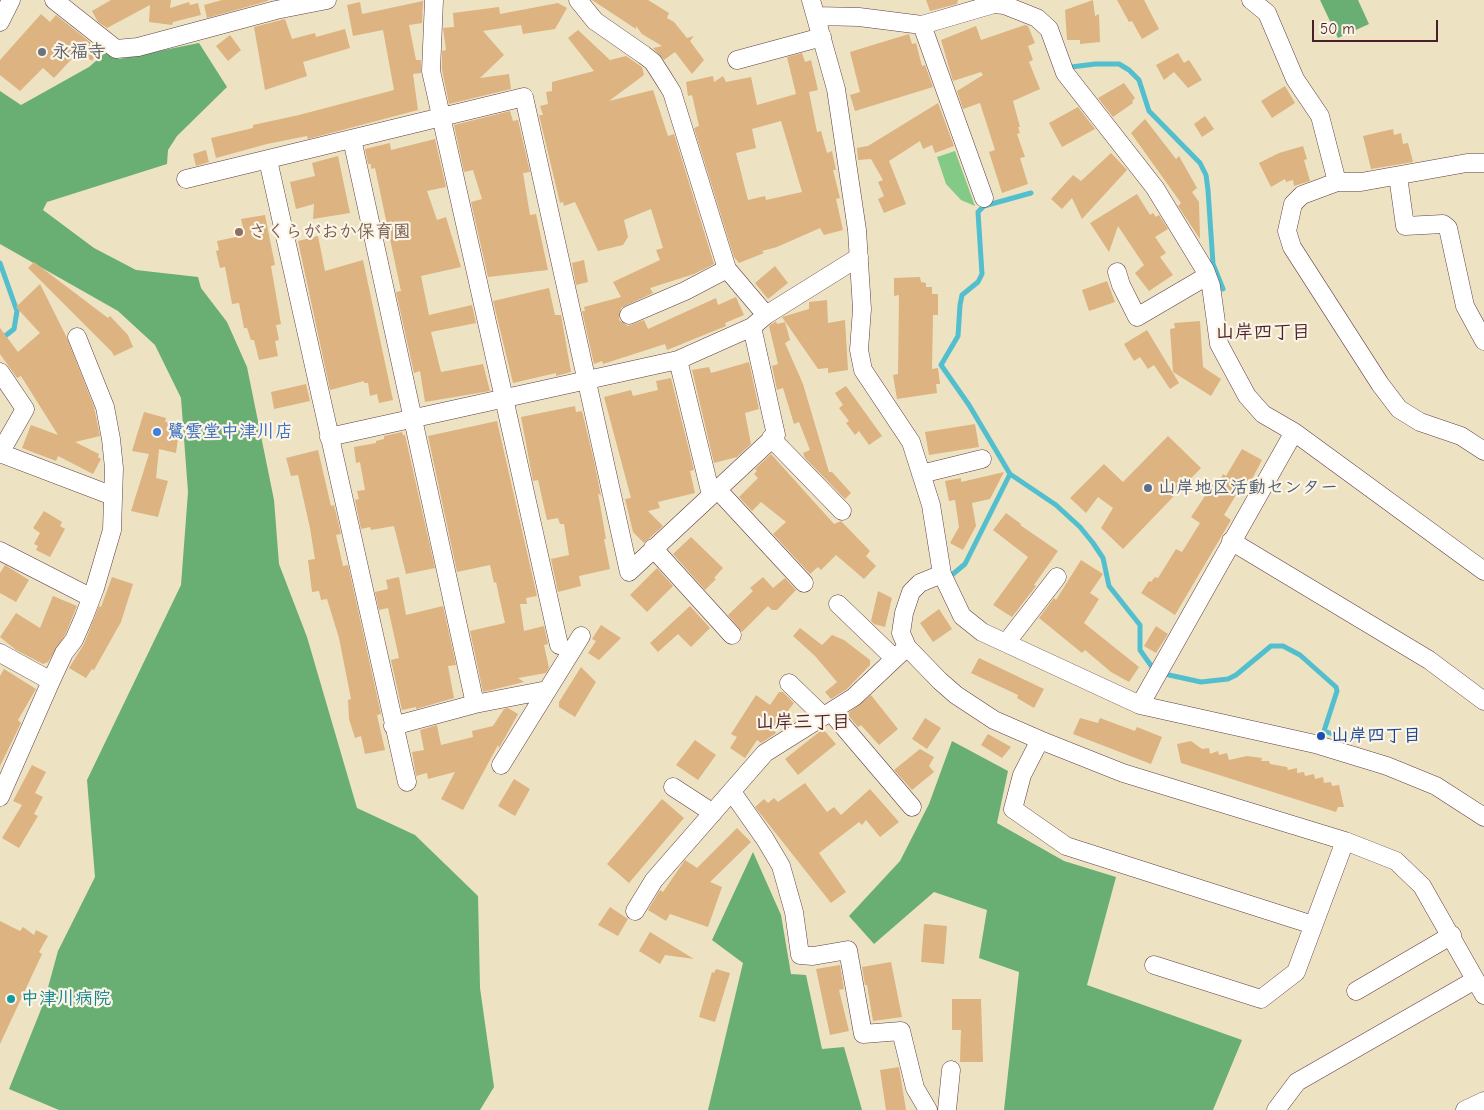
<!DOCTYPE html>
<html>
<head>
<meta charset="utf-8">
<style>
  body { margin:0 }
  #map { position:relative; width:1484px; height:1110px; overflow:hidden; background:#ede3c3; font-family:"Comic Neue",sans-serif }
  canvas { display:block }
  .scale { position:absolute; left:1312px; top:20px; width:126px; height:22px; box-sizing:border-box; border:2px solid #4a1f2b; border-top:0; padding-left:6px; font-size:15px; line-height:18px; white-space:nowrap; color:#4a1f2b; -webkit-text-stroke:4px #fcf5e5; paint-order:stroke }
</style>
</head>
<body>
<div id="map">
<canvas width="1484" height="1110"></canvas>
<div class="scale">50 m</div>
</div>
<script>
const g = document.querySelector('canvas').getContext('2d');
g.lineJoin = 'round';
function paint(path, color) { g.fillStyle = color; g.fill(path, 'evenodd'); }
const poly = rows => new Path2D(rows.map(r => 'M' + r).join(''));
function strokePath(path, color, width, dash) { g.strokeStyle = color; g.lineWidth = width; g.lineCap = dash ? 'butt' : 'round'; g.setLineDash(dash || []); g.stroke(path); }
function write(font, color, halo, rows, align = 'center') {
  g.font = font + ' "Comic Neue","Klee One",sans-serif'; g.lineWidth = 4.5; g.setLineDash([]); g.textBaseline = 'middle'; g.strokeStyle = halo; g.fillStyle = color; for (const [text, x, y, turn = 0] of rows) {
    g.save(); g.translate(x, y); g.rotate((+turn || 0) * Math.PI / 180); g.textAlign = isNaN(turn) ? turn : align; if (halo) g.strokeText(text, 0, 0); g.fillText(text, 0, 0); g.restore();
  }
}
paint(poly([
  [955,151,975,206,961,200,946,184,937,157]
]), '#82ca85');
paint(poly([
  [1320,0,1358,0,1369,24,1338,38],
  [199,43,227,87,177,136,168,150,167,164,47,202,43,210,94,248,136,270,198,277,201,288,227,322,247,367,274,500,279,564,307,637,357,808,415,835,478,896,480,988,494,1087,480,1110,59,1110,9,1089,44,1002,58,951,95,877,87,780,181,585,188,492,181,398,155,345,118,311,0,244,0,91,21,105,89,67,105,53,119,59],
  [952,741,1008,771,997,823,1064,861,1116,877,1087,985,1242,1040,1213,1110,1004,1110,1019,972,979,958,987,910,934,892,874,944,849,916,900,861,929,804],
  [753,852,781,915,791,974,806,975,822,1049,844,1047,862,1110,708,1110,743,963,712,940]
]), '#69ae72');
strokePath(poly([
  [1071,67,1095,64,1119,64,1129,70,1139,80,1149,111,1200,163,1206,175,1208,190,1213,264,1223,289],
  [1031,193,984,206,978,212,982,274,978,282,962,295,960,305,958,336,941,365,969,405,1010,474,1056,505,1080,527,1093,543,1103,558,1109,586,1140,625,1140,650,1152,667],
  [0,263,17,311,14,329,0,340],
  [953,574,965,564,1010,474],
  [1169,675,1201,682,1228,679,1236,675,1271,646,1283,646,1300,655,1336,687,1337,691,1324,731,1345,738]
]), '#53bfce', 5);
paint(poly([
  [111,0,171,0,170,8,189,2,190,5,198,3,201,15,173,22,172,25,149,22,150,5,107,28,98,22,92,11],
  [222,0,268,0,268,1,207,18,204,5],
  [592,0,648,0,669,13,667,18,674,22,687,38,694,36,690,41,704,60,692,74,675,52,664,60,653,48,662,46,642,34,636,26,636,29],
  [926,0,958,0,957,4,930,11],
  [1093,0,1095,16,1099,14,1100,42,1080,44,1080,40,1067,40,1065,10],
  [1117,0,1144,0,1159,29,1142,39,1132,21,1129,22],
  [423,1,422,23,409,25,416,60,421,60,421,73,413,74,418,110,308,139,307,136,267,144,216,158,211,138,253,128,253,125,299,115,394,90,383,30,353,36,347,5,360,2,362,14],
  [558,3,567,8,555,29,523,34,521,25,483,31,504,55,480,78,509,74,511,89,449,104,442,70,442,51,446,50,443,28,454,27,453,13,499,7,500,14],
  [41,14,50,22,56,15,100,50,92,61,79,51,54,78,43,68,20,91,0,75,0,60],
  [285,19,292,39,315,33,316,37,345,29,350,48,303,62,307,76,265,90,254,27],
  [1025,25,1028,26,1035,43,1028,46,1033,60,1029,62,1040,89,1013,101,1020,127,1018,127,1020,133,1017,134,1025,157,1020,158,1028,184,1002,193,989,152,995,150,980,103,963,109,957,91,983,75,981,72,953,81,941,40,976,26,981,40],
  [578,30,610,60,626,56,642,67,644,75,609,101,653,90,668,136,674,134,714,264,694,274,650,288,653,293,621,308,619,320,628,326,644,320,648,329,716,298,718,305,736,297,744,315,725,323,726,326,667,350,665,344,603,364,602,361,594,364,582,311,585,311,584,307,621,297,613,282,660,260,656,250,663,248,651,209,624,220,628,237,623,245,598,251,575,202,564,206,563,202,560,203,539,115,543,115,540,106,548,104,546,92,552,91,552,82,594,71,568,38],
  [909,34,912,44,916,43,922,66,925,65,933,87,855,111,850,95,860,92,850,52],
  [230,35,241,50,228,61,216,46],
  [802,53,805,62,811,60,818,90,809,92,817,132,821,131,827,153,832,151,836,170,833,170,840,198,836,199,843,230,824,235,820,228,777,247,762,251,764,253,739,263,734,257,694,128,699,126,692,95,688,96,686,82,713,76,714,82,723,76,726,82,751,77,757,105,796,94,787,57],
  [781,121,802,192,766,200,765,196,748,200,736,153,756,148,752,129],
  [1178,53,1184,63,1189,60,1202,80,1188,88,1174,72,1164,80,1156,65],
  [1124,83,1135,98,1132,101,1133,103,1113,117,1098,98],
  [1285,86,1295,103,1272,118,1261,101],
  [938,103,954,146,935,153,932,145,923,149,920,141,889,161,906,204,884,213,878,199,884,196,878,182,883,180,871,159,858,160,857,148,868,146],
  [1078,107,1095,129,1062,147,1049,123],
  [510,111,513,121,518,120,530,172,523,173,530,215,536,214,548,270,488,277,471,202,482,199,473,170,464,172,454,125],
  [1205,116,1214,129,1202,137,1194,124],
  [1145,119,1176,159,1179,156,1197,188,1192,192,1199,202,1200,239,1178,206,1181,203,1131,133],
  [1393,129,1394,135,1401,133,1403,144,1408,143,1413,162,1371,169,1363,136],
  [435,139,446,187,427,191,437,220,446,217,461,267,421,276,429,315,472,305,476,323,431,332,441,372,483,364,490,391,425,402,420,371,414,373,396,292,401,291,375,168,371,169,371,164,368,164,365,149,390,143,391,150],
  [1303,146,1307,159,1304,160,1310,181,1294,186,1293,180,1286,182,1285,179,1271,187,1259,163,1279,153],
  [206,150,209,162,196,166,193,154],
  [1111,153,1127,170,1082,219,1072,198,1062,209,1051,199,1073,175,1081,181],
  [338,156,350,213,313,219,314,204,296,209,290,182,315,176,312,163],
  [1137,194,1150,215,1153,213,1156,217,1159,215,1168,229,1155,237,1166,253,1160,257,1173,275,1149,291,1135,273,1144,265,1118,226,1109,252,1090,223],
  [265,215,275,265,271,266,281,324,276,325,279,340,275,341,278,356,259,360,254,340,251,340,247,328,244,328,239,303,232,304,225,267,220,268,216,251,219,250,217,241,245,235,241,219],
  [318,236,325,271,363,260,393,400,379,403,377,394,370,396,368,383,364,383,364,381,330,390,298,241],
  [584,260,588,282,576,285,572,263],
  [34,262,108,318,110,316,128,335,133,347,114,356,112,352,28,268],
  [775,266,788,283,768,299,755,283],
  [920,277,921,282,926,283,926,287,932,287,932,294,938,294,938,315,933,315,932,369,938,368,940,384,936,384,937,393,897,399,893,375,898,374,899,295,894,296,894,278],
  [1107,281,1115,302,1089,311,1082,290],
  [40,284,67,338,94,407,100,436,75,442,99,454,98,457,101,459,93,474,58,456,56,461,22,448,31,425,58,435,21,376,17,378,0,354,0,328,18,352,40,333,16,307],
  [549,288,555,315,561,315,571,372,556,376,556,373,513,383,493,301],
  [827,300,828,323,845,320,848,370,828,373,828,368,818,369,782,317,809,309,809,302],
  [776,321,777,324,785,322,790,340,785,343,803,384,829,472,832,472,851,493,845,499,805,458,803,453,810,450,799,422,794,424,783,388,777,390,772,366,778,364,769,326],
  [1200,321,1203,367,1221,379,1211,396,1173,372,1170,329,1175,328,1174,323],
  [1147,330,1179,383,1170,389,1154,365,1148,369,1140,357,1134,361,1124,344],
  [749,362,759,409,745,413,751,444,737,457,714,463,692,370,709,367,711,373],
  [671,378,694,470,690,471,695,493,658,502,660,508,648,511,663,526,644,543,633,532,625,499,631,498,604,397,631,390,633,396,658,390,656,381],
  [306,384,310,401,274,409,271,392],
  [846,386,882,436,869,445,859,431,855,435,846,423,849,421,839,408,843,405,835,393],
  [575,406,576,412,582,411,594,461,601,496,598,493,606,539,604,539,610,569,579,576,581,586,558,592,551,559,569,555,564,524,560,524,558,518,547,520,538,480,533,481,521,417],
  [144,412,166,418,165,422,180,423,176,453,159,449,156,478,168,481,158,517,131,511,149,454,132,451],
  [497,421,537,596,526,598,527,604,520,604,524,631,544,626,548,644,544,645,549,668,546,673,518,678,524,682,483,692,470,631,505,623,496,582,494,583,490,565,457,572,428,436],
  [975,424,979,447,929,455,925,432],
  [402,432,403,435,405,435,435,568,406,574,394,526,371,530,370,527,361,529,355,500,359,499,357,491,365,490,360,462,356,463,354,447,376,443,376,441,384,439,384,436],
  [1168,436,1201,468,1123,549,1101,528,1113,508,1098,497,1086,513,1070,498,1104,464,1123,482],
  [1242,449,1262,460,1250,483,1245,480,1224,515,1231,520,1175,615,1141,593,1149,581,1151,582,1155,577,1158,578,1176,549,1182,552,1200,523,1191,517,1215,481,1218,484,1223,474,1226,476],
  [318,450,331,506,334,505,341,534,336,535,343,566,348,565,381,714,377,715,385,750,365,754,361,736,355,738,349,719,348,700,351,699,339,638,327,599,321,600,319,591,312,592,308,560,315,559,310,528,298,475,291,476,286,458],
  [771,454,834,524,841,521,870,551,866,556,876,566,864,579,836,555,821,570,818,567,810,574,773,534,786,522,761,502,752,511,739,497,758,478,754,474,757,471,755,469],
  [1004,472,990,499,972,503,976,526,963,550,950,543,959,527,955,500,949,501,945,481,961,478,961,482],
  [44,511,62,522,60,526,65,529,50,557,36,550,38,546,34,544,40,533,33,528],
  [1006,513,1021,524,1020,525,1058,551,1034,585,1036,586,1012,617,993,605,1028,557,993,530],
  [691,537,723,568,714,578,716,579,705,590,673,554],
  [1081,560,1103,574,1090,593,1099,599,1084,623,1139,667,1129,682,1111,672,1085,650,1082,653,1039,618,1054,598,1056,600],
  [5,565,29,580,16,602,0,593,0,573],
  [657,568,673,586,647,612,630,595],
  [112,577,133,584,121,622,94,670,92,669,86,678,69,668,84,644,99,606,101,607],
  [399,577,406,615,443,606,456,665,448,666,454,698,416,709,416,707,402,710,391,660,399,658,388,608,379,610,375,592,388,589,386,580],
  [763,577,773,588,785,578,796,590,777,610,772,610,768,606,742,632,728,615,753,591,750,588],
  [878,591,892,598,885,627,874,624,871,621],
  [53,596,77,606,65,635,48,662,43,664,16,650,0,637,16,613,40,628],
  [690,606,710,628,691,647,678,634,658,652,650,643],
  [939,609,952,629,933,642,920,623],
  [601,625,621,638,599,660,588,653,596,641,592,639],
  [1156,626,1168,634,1156,653,1144,646],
  [800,628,822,645,832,635,844,640,870,660,870,665,847,689,831,699,825,692,837,682,815,656,793,636],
  [979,658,1044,689,1034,708,1017,698,1018,695,971,673],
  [581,667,596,682,575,717,559,707,559,702],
  [4,669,36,689,18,720,21,723,0,766,0,676],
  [779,692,783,692,794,703,773,730,776,732,775,734,761,743,757,740,745,758,730,748,737,737,731,734,756,695,770,705],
  [871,695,898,729,879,745,861,725,858,727,847,714],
  [508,708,518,714,499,748,498,745,463,810,441,799,455,772,428,779,427,773,416,776,412,752,424,750,420,730,437,725,441,745,473,737,472,731,493,726,504,709],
  [925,718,941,728,927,749,912,739],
  [1080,718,1098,723,1100,718,1135,731,1137,727,1162,737,1151,764,1073,734],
  [823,729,836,744,798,775,785,759],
  [988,734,1011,747,1002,758,981,745],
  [695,740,716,755,698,780,676,765],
  [1191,741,1202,749,1209,748,1210,754,1218,751,1219,755,1227,753,1229,760,1247,756,1262,758,1261,761,1269,761,1270,764,1287,767,1288,770,1297,768,1297,773,1304,772,1305,776,1314,774,1315,779,1323,777,1324,783,1331,782,1332,786,1339,785,1344,807,1338,807,1336,812,1181,763,1177,744],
  [920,749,934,757,929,766,934,772,912,790,894,770],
  [32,765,46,772,35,793,43,797,34,814,38,816,19,848,2,838,22,805,13,801],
  [514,779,530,789,515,816,498,806],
  [805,783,827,812,834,807,841,815,870,789,899,822,880,837,866,820,862,825,859,822,819,853,846,892,831,903,755,807,764,799,768,803,774,798,778,802],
  [662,799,684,818,629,883,607,864],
  [737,828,751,842,710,882,722,887,708,927,670,914,666,921,648,910,660,890,663,892,685,860,697,868],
  [610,907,628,919,618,936,598,925],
  [0,921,20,931,23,927,34,935,36,930,48,936,39,952,42,954,0,1044],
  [924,924,947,926,944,964,921,962],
  [650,932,694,959,665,955,660,964,639,951],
  [891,962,902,1017,873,1021,867,985,865,985,862,967],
  [840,965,844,989,839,990,849,1031,830,1035,816,969],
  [716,969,730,973,715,1022,699,1017,712,972,714,973],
  [952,999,981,999,983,1062,960,1062,961,1030,952,1030],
  [899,1067,906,1110,886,1110,880,1070]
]), '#dcb381');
const minor = poly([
  [54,0,116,49,138,47,276,10,327,0],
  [434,0,431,71,559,645],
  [578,0,595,21,644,55,653,62,662,76,672,92,727,269,766,315],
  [811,0,836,89,857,230,862,309,859,350,863,370,911,442,931,505,942,574,962,616,982,632,1140,705,1315,744,1387,766,1436,786,1484,817],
  [1251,0,1267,13,1295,79,1320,116,1337,182,1302,195,1293,204,1287,231,1292,247,1380,384,1399,409,1420,422,1461,436,1484,451],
  [816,16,859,17,922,25,994,4,1004,5,1037,18,1049,29,1065,73,1155,188,1205,270,1211,286,1219,344,1247,396,1263,414,1294,432,1484,571],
  [0,22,11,0],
  [922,25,984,198],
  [737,60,822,37],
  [352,139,475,704],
  [268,160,407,782],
  [1398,176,1405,226,1443,224,1448,228,1465,306,1484,341],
  [186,179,524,97,629,572],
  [1337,182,1361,182,1467,163,1484,163],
  [1117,272,1121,285,1137,317,1207,276],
  [629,315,685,291,727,269],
  [678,360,711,495],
  [0,372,25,409,0,453,113,496],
  [329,437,678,360,752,327,766,315,859,257],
  [771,438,842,511],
  [921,474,982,459],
  [717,489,804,583],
  [1231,541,1429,660,1484,701],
  [653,548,732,635],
  [0,551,90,597],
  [629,572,776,435,752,327],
  [942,574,920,583,911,592,904,613,901,633,907,647,940,681,956,695,994,720,1040,740,1123,773,1345,841,1396,861,1422,886,1484,995],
  [838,604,894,658],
  [1006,643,1057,577],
  [0,653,51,681],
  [789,683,823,716],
  [1140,705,1294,432],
  [831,712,912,807],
  [393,726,475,704,547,690],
  [1040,740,1022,775,1013,809,1066,846,1313,925],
  [501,765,581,636],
  [673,787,713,813],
  [732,792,765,839,781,866,794,912,800,955,813,956,848,950,863,1034,901,1031,915,1088,928,1110],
  [0,797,51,681,64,653,74,640,84,617,95,588,112,530,114,468,111,439,105,407,77,337],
  [635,911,654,880,765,753,854,697,907,647],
  [1154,965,1261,999,1296,972,1345,841],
  [1356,991,1452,935],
  [947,1110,951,1070],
  [1276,1110,1297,1082,1475,980],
  [1465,1110,1484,1101]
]);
strokePath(minor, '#623c42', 19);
strokePath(minor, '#fff', 18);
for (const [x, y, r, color] of [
  [42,52,5,"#6b7280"],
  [239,232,5,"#8d6e63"],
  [157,432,5,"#3f7fe0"],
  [1148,488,5,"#5c6f8a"],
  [1321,736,5,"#1a4fb4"],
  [11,999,5,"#0f9aa8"]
]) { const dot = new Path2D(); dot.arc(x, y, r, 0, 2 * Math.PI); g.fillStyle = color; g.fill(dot); strokePath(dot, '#fcf5e5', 2); }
write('bold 18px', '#5b616d', '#fcf5e5', [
  ["永福寺",52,52]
], 'left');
write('bold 18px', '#785e54', '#fcf5e5', [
  ["さくらがおか保育園",249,232]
], 'left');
write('bold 18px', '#366cbe', '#fcf5e5', [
  ["鷺雲堂中津川店",167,432]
], 'left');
write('bold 18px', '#4e5e75', '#fcf5e5', [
  ["山岸地区活動センター",1158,488]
], 'left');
write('bold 18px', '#164399', '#fcf5e5', [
  ["山岸四丁目",1331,736]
], 'left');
write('bold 18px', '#0d838f', '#fcf5e5', [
  ["中津川病院",21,999]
], 'left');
write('bold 19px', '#4a1f2b', '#fcf5e5', [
  ["山岸四丁目",1263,333],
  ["山岸三丁目",803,723]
]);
</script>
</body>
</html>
